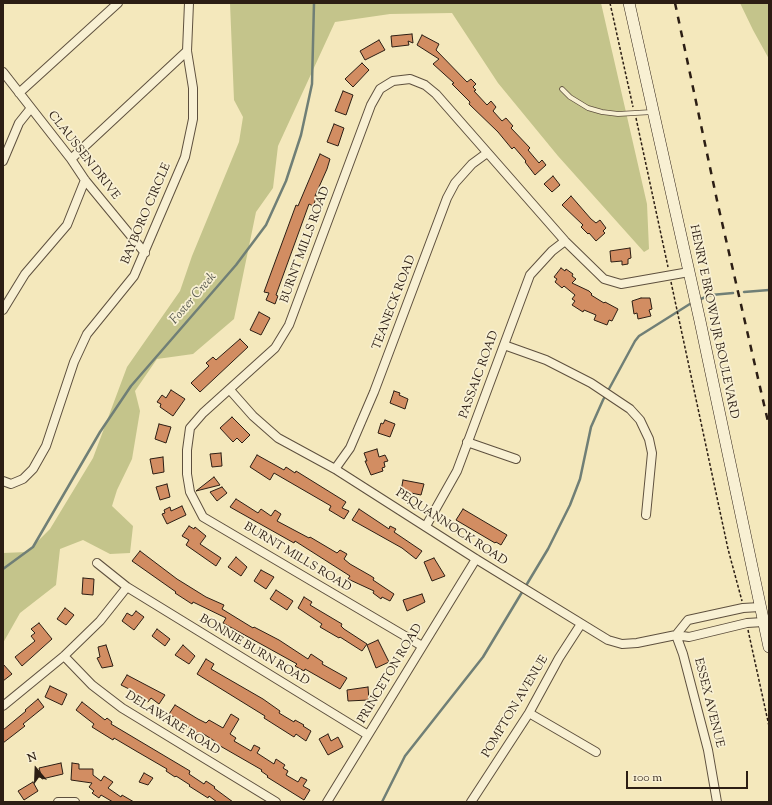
<!DOCTYPE html>
<html>
<head>
<meta charset="utf-8">
<style>
  body { margin:0 }
  #map { position:relative; width:772px; height:805px; overflow:hidden; background:#f4e8bc; font-family:"Sorts Mill Goudy",serif }
  canvas { display:block }
  .frame { position:absolute; inset:0; border:4px solid #2c1e14; pointer-events:none }
  .north { position:absolute; left:16px; top:749px; width:40px; height:40px; -webkit-text-stroke:3px #f8f0d3; paint-order:stroke; rotate:341deg; font-size:11px; font-weight:700; line-height:16px; text-align:center; color:#2c1e14 }
  .north::after { content:''; display:block; margin:auto; width:14px; height:18px; background:#2c1e14; clip-path:polygon(50% 0,100% 100%,50% 72%,0 100%) }
  .scale { position:absolute; left:626px; top:771px; width:122px; height:18px; box-sizing:border-box; border:2px solid #2c1e14; border-top:0; padding-left:5px; font-size:12px; line-height:14px; white-space:nowrap; color:#2c1e14; -webkit-text-stroke:3px #f8f0d3; paint-order:stroke }
</style>
</head>
<body>
<div id="map">
<canvas width="772" height="805"></canvas>
<div class="frame"></div>
<div class="north">N</div>
<div class="scale">100 m</div>
</div>
<script>
const g = document.querySelector('canvas').getContext('2d');
g.lineJoin = 'round';
function paint(path, color) { g.fillStyle = color; g.fill(path, 'evenodd'); }
const poly = rows => new Path2D(rows.map(r => 'M' + r).join(''));
function strokePath(path, color, width, dash) { g.strokeStyle = color; g.lineWidth = width; g.lineCap = dash ? 'butt' : 'round'; g.setLineDash(dash || []); g.stroke(path); }
function write(font, color, halo, rows, align = 'center') {
  g.font = font + ' "Sorts Mill Goudy",serif'; g.lineWidth = 3.5; g.setLineDash([]); g.textBaseline = 'middle'; g.strokeStyle = halo; g.fillStyle = color; for (const [text, x, y, turn = 0] of rows) {
    g.save(); g.translate(x, y); g.rotate((+turn || 0) * Math.PI / 180); g.textAlign = isNaN(turn) ? turn : align; if (halo) g.strokeText(text, 0, 0); g.fillText(text, 0, 0); g.restore();
  }
}
paint(poly([
  [230,3,601,3,647,204,649,249,644,252,558,156,498,83,452,13,390,14,335,22,278,146,273,188,256,212,234,319,193,354,157,359,135,391,140,411,132,459,117,490,112,506,133,526,130,553,110,554,83,540,60,549,56,585,20,613,3,643,3,553,27,552,50,529,93,458,127,367,180,291,192,256,239,142,243,117,234,100],
  [740,3,769,3,769,59,753,30]
]), '#c4c48b');
strokePath(poly([
  [744,292,769,290],
  [698,300,711,295,733,293],
  [3,569,33,547,100,432,131,386,236,265,266,225,286,181,301,135,312,84,314,3],
  [382,802,405,756,483,657,548,549,570,505,580,479,591,427,603,400,635,341,639,336,693,302]
]), '#707f76', 2.5);
const building = poly([
  [412,34,413,43,408,41,409,45,392,47,391,36,412,34],
  [422,35,439,44,436,50,467,82,471,79,476,84,473,87,476,90,474,91,487,105,491,101,496,107,493,111,502,121,506,118,513,126,511,128,530,148,528,150,539,163,542,160,546,165,535,175,525,162,526,161,514,147,512,149,498,132,469,104,470,102,452,84,454,83,433,64,439,59,417,45,422,35],
  [379,40,385,50,365,60,360,51,379,40],
  [362,63,369,70,353,87,345,79,362,63],
  [343,91,353,95,346,115,335,111,343,91],
  [334,124,344,128,338,146,327,142,334,124],
  [320,154,330,159,327,169,315,196,317,196,313,206,309,204,276,295,278,296,275,304,266,300,269,293,264,292,296,205,298,206,320,154],
  [553,176,560,185,552,192,544,184,553,176],
  [571,196,591,219,596,223,600,220,606,228,603,231,605,233,596,241,589,233,588,234,581,227,583,225,562,205,571,196],
  [630,248,631,258,628,259,628,264,622,265,622,261,611,262,610,251,630,248],
  [561,268,565,271,566,269,573,274,572,276,576,279,572,283,589,291,592,294,591,295,604,303,605,302,618,309,612,321,609,320,607,325,594,320,596,315,584,310,583,312,572,305,575,301,572,299,575,295,564,286,562,288,555,282,557,279,554,277,561,268],
  [641,298,650,298,652,309,649,310,651,316,638,319,637,313,634,314,632,301,641,298],
  [259,312,270,318,261,335,250,330,259,312],
  [240,339,248,347,200,392,191,383,209,366,206,363,213,357,216,360,240,339],
  [171,390,185,399,173,416,160,407,161,404,157,402,162,395,166,398,171,390],
  [394,391,400,393,399,395,408,399,405,409,390,403,394,391],
  [232,417,250,435,242,443,237,438,233,442,220,428,232,417],
  [385,420,395,424,390,437,378,433,381,423,383,424,385,420],
  [159,424,171,427,166,443,155,439,159,424],
  [377,449,379,457,385,455,388,461,384,462,385,467,382,468,383,471,371,475,365,461,367,461,364,453,377,449],
  [221,453,222,466,212,467,210,454,221,453],
  [257,455,284,470,286,467,295,473,296,471,346,502,342,508,349,511,344,519,329,510,331,506,274,473,270,480,250,467,257,455],
  [163,457,164,472,153,474,150,459,163,457],
  [214,477,220,485,196,491,214,477],
  [403,480,424,484,421,495,401,491,403,480],
  [167,484,170,497,160,500,156,487,167,484],
  [222,487,227,493,217,501,210,492,222,487],
  [236,499,258,513,261,509,271,516,275,510,281,514,277,521,309,538,310,537,337,553,340,550,347,554,344,559,350,564,371,576,374,578,373,580,394,594,390,601,382,597,381,599,373,593,374,591,348,579,350,576,295,541,294,543,230,507,236,499],
  [182,506,186,515,167,524,162,514,165,513,164,510,170,507,171,511,182,506],
  [359,509,389,529,390,526,396,529,394,532,422,551,416,559,402,548,352,520,359,509],
  [463,509,507,535,501,545,496,542,495,543,456,520,463,509],
  [189,526,194,529,195,527,206,536,200,544,221,558,216,566,186,545,189,540,182,536,189,526],
  [140,551,177,579,206,597,224,605,222,609,253,628,254,627,279,640,308,659,311,654,323,662,322,664,347,678,340,689,305,669,304,671,295,666,297,664,223,623,226,618,193,602,192,604,175,593,176,592,132,561,140,551],
  [236,557,247,567,241,576,228,567,236,557],
  [434,558,445,576,432,581,424,562,434,558],
  [261,570,274,577,266,589,254,581,261,570],
  [83,578,94,579,93,595,82,594,83,578],
  [276,590,293,601,287,610,270,599,276,590],
  [422,594,425,602,407,611,403,600,422,594],
  [304,597,312,602,310,605,342,624,341,626,344,629,367,644,362,651,340,637,339,638,320,627,322,624,298,608,304,597],
  [65,608,74,615,66,625,57,619,65,608],
  [136,611,144,617,134,630,122,621,127,613,132,616,136,611],
  [39,623,52,639,22,666,15,657,35,641,31,636,35,633,31,629,39,623],
  [157,629,170,639,165,646,152,636,157,629],
  [378,640,389,662,376,668,367,645,378,640],
  [106,645,113,666,102,668,97,658,100,657,98,647,106,645],
  [183,645,195,656,189,664,175,655,183,645],
  [206,659,214,664,211,669,263,699,280,711,279,713,294,722,295,720,304,725,303,726,311,731,306,741,296,734,294,737,264,718,265,716,197,674,206,659],
  [3,664,12,674,3,681,3,664],
  [127,675,165,695,159,704,151,698,148,702,130,692,131,690,121,685,127,675],
  [50,686,67,694,62,705,45,697,50,686],
  [368,687,369,700,348,701,347,690,368,687],
  [38,699,44,707,23,724,25,726,3,743,3,730,26,711,25,710,38,699],
  [82,702,105,720,107,718,112,722,111,724,190,771,189,774,204,784,206,781,215,787,214,788,233,802,217,802,209,796,208,798,189,786,190,785,176,776,175,777,166,771,167,769,136,751,114,738,113,740,92,727,94,724,76,710,82,702],
  [175,705,198,719,206,723,209,720,223,728,231,714,239,719,230,734,236,738,234,741,251,751,254,745,260,748,257,753,274,764,276,759,285,765,283,768,288,771,286,775,298,782,301,777,307,780,303,786,310,790,304,800,267,777,268,776,261,771,262,770,215,743,216,742,202,733,200,735,169,714,175,705],
  [328,734,331,741,338,737,343,747,328,755,319,739,328,734],
  [61,763,63,774,42,779,39,768,61,763],
  [72,763,79,764,79,769,93,769,93,775,101,781,104,776,113,782,108,788,121,797,122,795,134,802,113,802,101,795,99,798,92,793,94,791,89,787,92,783,71,780,72,763],
  [144,773,153,778,148,785,139,782,144,773],
  [33,782,38,791,24,800,18,791,33,782]
]);
paint(building, '#d28d62');
strokePath(building, '#2c1e14', 1);
const service = poly([
  [562,89,570,97,588,108,602,112,618,114,652,112]
]);
const minor = poly([
  [3,72,71,159,85,180,145,253],
  [19,93,118,3],
  [71,159,187,51],
  [3,161,19,123,31,108],
  [3,310,25,274,67,225,85,180],
  [504,345,546,360,591,383,630,409,640,420,649,439,652,453,646,515],
  [230,390,253,416,278,438,335,469,476,559,608,640,622,644,637,643,676,635,689,637,747,623,763,622],
  [467,442,516,459],
  [335,469,350,448,374,392,447,198,455,183,472,164,487,153],
  [3,481,11,484,23,479,33,469,46,446,74,362,87,334,134,276,185,157,193,119,193,88,187,51,189,3],
  [426,526,457,471,530,275,552,251,565,241],
  [97,563,127,587],
  [676,635,683,654,708,750,717,802],
  [676,635,688,620,743,608,760,607],
  [422,646,203,517,190,492,187,474,187,450,190,428,203,413,275,348,289,325,371,105,380,89,393,81,410,79,425,85,436,94,565,241,604,279,621,284,689,272],
  [64,656,92,685,122,708,276,802],
  [3,706,64,656,100,621,127,587,368,735],
  [529,713,596,752],
  [58,802,75,802],
  [327,802,476,559],
  [471,802,529,713,559,658,581,624]
]);
const secondary = poly([
  [629,3,700,321,769,647]
]);
strokePath(service, '#5e503e', 5.5);
strokePath(minor, '#5e503e', 10);
strokePath(secondary, '#2c1e14', 12);
strokePath(poly([
  [610,3,633,107],
  [636,118,668,267],
  [671,282,728,549,742,601],
  [748,630,769,726]
]), '#2c1e14', 1.5, [3, 2]);
strokePath(service, '#f8f0d3', 4);
strokePath(minor, '#f8f0d3', 8);
strokePath(secondary, '#f8f0d3', 11);
strokePath(poly([
  [675,3,718,205,769,426]
]), '#2c1e14', 2.5, [7, 7]);
write('12px', '#2c1e14', '#f8f0d3', [
  ["CLAUSSEN DRIVE",83,156,52],
  ["BAYBORO CIRCLE",147,214,-67],
  ["BURNT MILLS ROAD",306,245,-70],
  ["TEANECK ROAD",395,303,-69],
  ["HENRY E BROWN JR BOULEVARD",713,322,78],
  ["PASSAIC ROAD",480,375,-70],
  ["PEQUANNOCK ROAD",451,528,33],
  ["BURNT MILLS ROAD",297,558,31],
  ["BONNIE BURN ROAD",254,651,31],
  ["PRINCETON ROAD",391,674,-59],
  ["ESSEX AVENUE",708,703,76],
  ["POMPTON AVENUE",516,707,-59],
  ["DELAWARE ROAD",172,724,32]
]);
write('italic 13px', '#54564d', '#f8f0d3', [
  ["Foster Creek",194,299,-49]
]);
</script>
</body>
</html>
